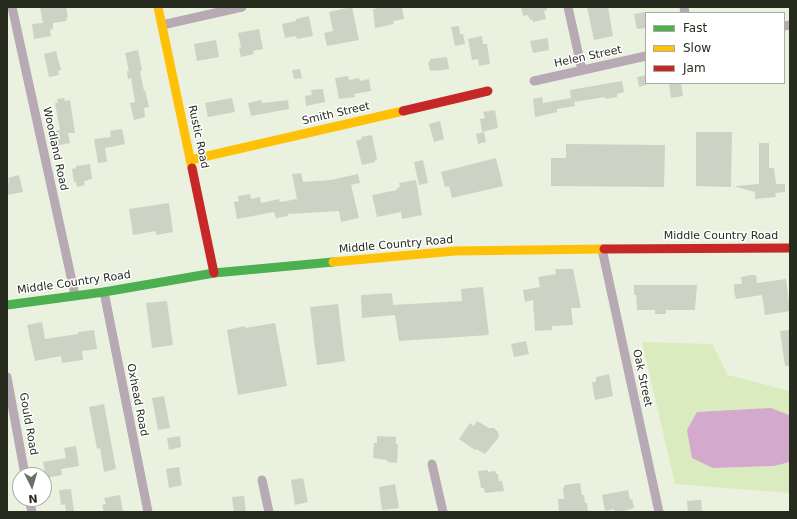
<!DOCTYPE html>
<html>
<head>
<meta charset="utf-8">
<style>
  body { margin:0 }
  #map { position:relative; width:797px; height:519px; overflow:hidden; background:#eaf1de; font-family:"DejaVu Sans",sans-serif }
  canvas { display:block }
  .frame { position:absolute; inset:0; border:8px solid #272c1f; pointer-events:none }
  .legend { position:absolute; left:645px; top:12px; width:140px; height:72px; box-sizing:border-box; background:#fff; border:1px solid #a9aba5; margin:0; padding:5px 7px; list-style:none; font-size:12px; color:#272c1f }
  .legend li { display:flex; align-items:center; gap:8px; height:20px }
  .legend b { width:20px; border:1px solid #a9aba5 }
  .north { position:absolute; left:12px; top:467px; width:40px; height:40px; box-sizing:border-box; background:#fff; border:1px solid #a9aba5; border-radius:50%; rotate:175deg; font-size:11px; font-weight:700; line-height:16px; text-align:center; color:#272c1f }
  .north::after { content:''; display:block; margin:auto; width:14px; height:18px; background:#6b7162; clip-path:polygon(50% 0,100% 100%,50% 72%,0 100%) }
</style>
</head>
<body>
<div id="map">
<canvas width="797" height="519"></canvas>
<div class="frame"></div>
<ul class="legend">
<li><b style="height:5px;background:#4caf50"></b>Fast</li>
<li><b style="height:5px;background:#ffc107"></b>Slow</li>
<li><b style="height:5px;background:#c62828"></b>Jam</li>
</ul>
<div class="north">N</div>
</div>
<script>
const g = document.querySelector('canvas').getContext('2d');
g.lineJoin = 'round';
function paint(path, color) { g.fillStyle = color; g.fill(path, 'evenodd'); }
const poly = rows => new Path2D(rows.map(r => 'M' + r).join(''));
function strokePath(path, color, width, dash) { g.strokeStyle = color; g.lineWidth = width; g.lineCap = dash ? 'butt' : 'round'; g.setLineDash(dash || []); g.stroke(path); }
function write(font, color, halo, rows, align = 'center') {
  g.font = font + ' "DejaVu Sans",sans-serif'; g.lineWidth = 3; g.setLineDash([]); g.textBaseline = 'middle'; g.strokeStyle = halo; g.fillStyle = color; for (const [text, x, y, turn = 0] of rows) {
    g.save(); g.translate(x, y); g.rotate((+turn || 0) * Math.PI / 180); g.textAlign = isNaN(turn) ? turn : align; if (halo) g.strokeText(text, 0, 0); g.fillText(text, 0, 0); g.restore();
  }
}
paint(poly([
  [642,342,712,344,728,375,790,391,790,417,789,415,713,468,774,466,790,462,790,493,675,484]
]), '#daecbf');
paint(poly([
  [771,408,789,415,790,417,790,462,774,466,713,468,692,458,687,430,697,412]
]), '#d3a9cd');
paint(poly([
  [40,7,66,7,68,18,66,18,67,21,53,23,53,29,50,30,51,36,34,39,32,24,43,23],
  [352,7,359,40,327,46,324,33,333,31,329,12],
  [383,7,402,7,404,19,393,21,394,24,375,28,373,9],
  [521,7,547,7,547,10,544,11,546,19,533,22,532,19,530,20,528,15,523,16],
  [587,7,608,7,613,36,594,40],
  [646,12,646,28,637,29,634,14],
  [309,16,313,36,297,39,296,36,285,38,282,24,296,21,296,19],
  [459,26,460,34,463,34,465,44,455,46,451,27],
  [259,29,263,49,253,51,254,54,241,57,239,48,241,47,238,33],
  [482,36,483,44,487,44,490,64,479,66,478,59,472,60,468,39],
  [548,38,549,50,533,53,530,41],
  [216,40,219,57,197,61,194,44],
  [138,50,142,71,140,71,144,91,145,90,149,107,144,108,145,117,134,120,130,103,135,102,131,78,128,79,127,71,129,71,125,53],
  [56,51,61,70,58,71,59,75,49,77,44,54],
  [447,57,449,69,436,71,436,70,430,71,428,62,430,62,430,59],
  [300,69,302,78,294,79,292,70],
  [646,75,646,85,639,87,637,77],
  [348,76,349,80,359,78,360,81,369,79,371,91,354,94,355,97,339,99,335,78],
  [622,81,624,92,617,94,617,97,605,99,605,97,574,102,575,106,557,109,557,112,535,117,533,99,542,97,543,103,571,98,570,90],
  [669,83,681,83,683,96,671,98],
  [323,89,325,102,306,106,305,96,312,95,311,90],
  [64,98,65,101,70,100,75,133,68,133,70,143,55,146,53,131,60,130,55,103,58,103,57,99],
  [232,98,235,112,208,117,205,103],
  [261,100,262,103,263,103,288,100,289,109,251,116,248,103],
  [495,110,498,128,482,132,480,119,485,118,483,112],
  [440,121,444,139,434,142,429,124],
  [122,129,125,144,105,148,107,162,98,163,94,139,111,137,110,131],
  [484,132,486,142,478,144,476,134],
  [696,132,732,132,731,187,696,186],
  [372,135,377,159,375,160,375,162,362,165,356,141,362,139,361,137],
  [759,143,769,143,769,168,774,168,776,184,785,184,785,192,775,193,776,197,755,199,755,192,736,187,736,186,759,184],
  [566,144,665,145,664,187,551,186,551,158,566,158],
  [496,158,503,186,452,198,449,186,445,187,441,172],
  [423,160,428,183,419,185,414,162],
  [90,164,92,179,84,181,85,185,77,187,76,182,74,182,72,169,76,168,76,166],
  [301,173,303,182,331,180,358,174,360,183,351,185,359,218,341,222,339,211,288,214,288,216,276,218,274,212,237,219,234,202,239,201,238,196,250,194,251,199,260,197,261,203,279,199,280,202,297,199,292,174],
  [19,175,23,192,7,195,7,183,9,183,8,178],
  [416,180,422,215,402,219,401,212,377,217,372,195,397,190,397,188,400,187,399,183],
  [169,203,173,232,156,235,156,231,133,235,129,209],
  [555,269,573,269,581,308,571,308,573,325,552,326,552,330,535,331,533,300,525,302,523,290,540,287,538,277,556,274],
  [751,275,756,275,757,283,786,279,790,311,765,315,762,295,736,299,734,291,734,284,742,284,741,277],
  [634,285,697,285,695,310,666,310,666,314,655,314,655,310,637,310,636,295,634,295],
  [483,287,489,335,399,341,395,315,362,318,361,295,392,293,393,305,462,301,461,289],
  [167,301,173,345,152,348,146,303],
  [338,304,345,361,317,365,310,307],
  [42,322,45,339,78,334,78,332,94,330,97,349,82,351,83,360,62,363,61,356,35,361,27,325],
  [275,323,287,386,238,395,227,330,245,326,245,328],
  [790,330,790,366,785,366,780,331],
  [526,341,529,354,514,357,511,344],
  [609,374,613,396,595,400,592,382,596,382,596,377],
  [164,396,170,428,158,430,152,398],
  [104,404,116,469,104,472,100,448,97,449,89,407],
  [477,421,489,428,494,428,498,432,499,437,485,454,476,449,475,450,459,439,470,423,474,426],
  [180,436,181,447,169,450,167,438],
  [377,436,396,437,396,444,398,444,397,463,387,462,387,460,373,458,374,443,377,443],
  [76,446,79,466,61,469,62,475,46,478,43,462,66,458,64,448],
  [179,467,182,485,169,488,166,469],
  [488,470,488,472,495,471,496,474,498,474,499,481,502,481,504,491,485,493,484,488,481,488,478,471],
  [303,478,308,502,295,505,291,480],
  [580,483,582,495,584,495,585,503,587,503,588,512,559,512,558,499,564,499,563,489,565,485],
  [395,484,399,508,382,510,379,487],
  [71,489,74,511,66,512,65,504,61,505,59,490],
  [628,490,630,500,632,499,634,508,620,512,615,512,614,509,605,511,602,495],
  [120,495,123,512,104,512,102,505,106,504,104,498],
  [244,496,246,512,234,512,232,497],
  [701,500,702,512,688,512,687,501]
]), '#cdd3c4');
strokePath(poly([
  [12,7,75,295],
  [568,7,582,70],
  [684,7,685,13],
  [162,25,242,7],
  [784,26,790,25],
  [534,81,646,56],
  [602,249,659,512],
  [104,292,148,512],
  [7,377,25,475],
  [432,464,443,512],
  [262,480,269,512],
  [29,499,32,512]
]), '#b7aab4', 9);
strokePath(poly([
  [7,305,104,292,214,273,333,262]
]), '#4caf50', 9);
strokePath(poly([
  [158,7,192,168],
  [190,160,403,111],
  [333,262,455,251,604,249]
]), '#ffc107', 9);
strokePath(poly([
  [403,111,488,91],
  [192,168,214,273],
  [604,249,790,248]
]), '#c62828', 9);
write('11px', '#272c1f', '#fff', [
  ["Helen Street",588,57,-12],
  ["Smith Street",336,114,-13],
  ["Rustic Road",198,137,78],
  ["Woodland Road",55,149,78],
  ["Middle Country Road",721,236],
  ["Middle Country Road",396,245,-5],
  ["Middle Country Road",74,283,-8],
  ["Oak Street",642,378,78],
  ["Oxhead Road",137,400,79],
  ["Gould Road",28,424,80]
]);
</script>
</body>
</html>
